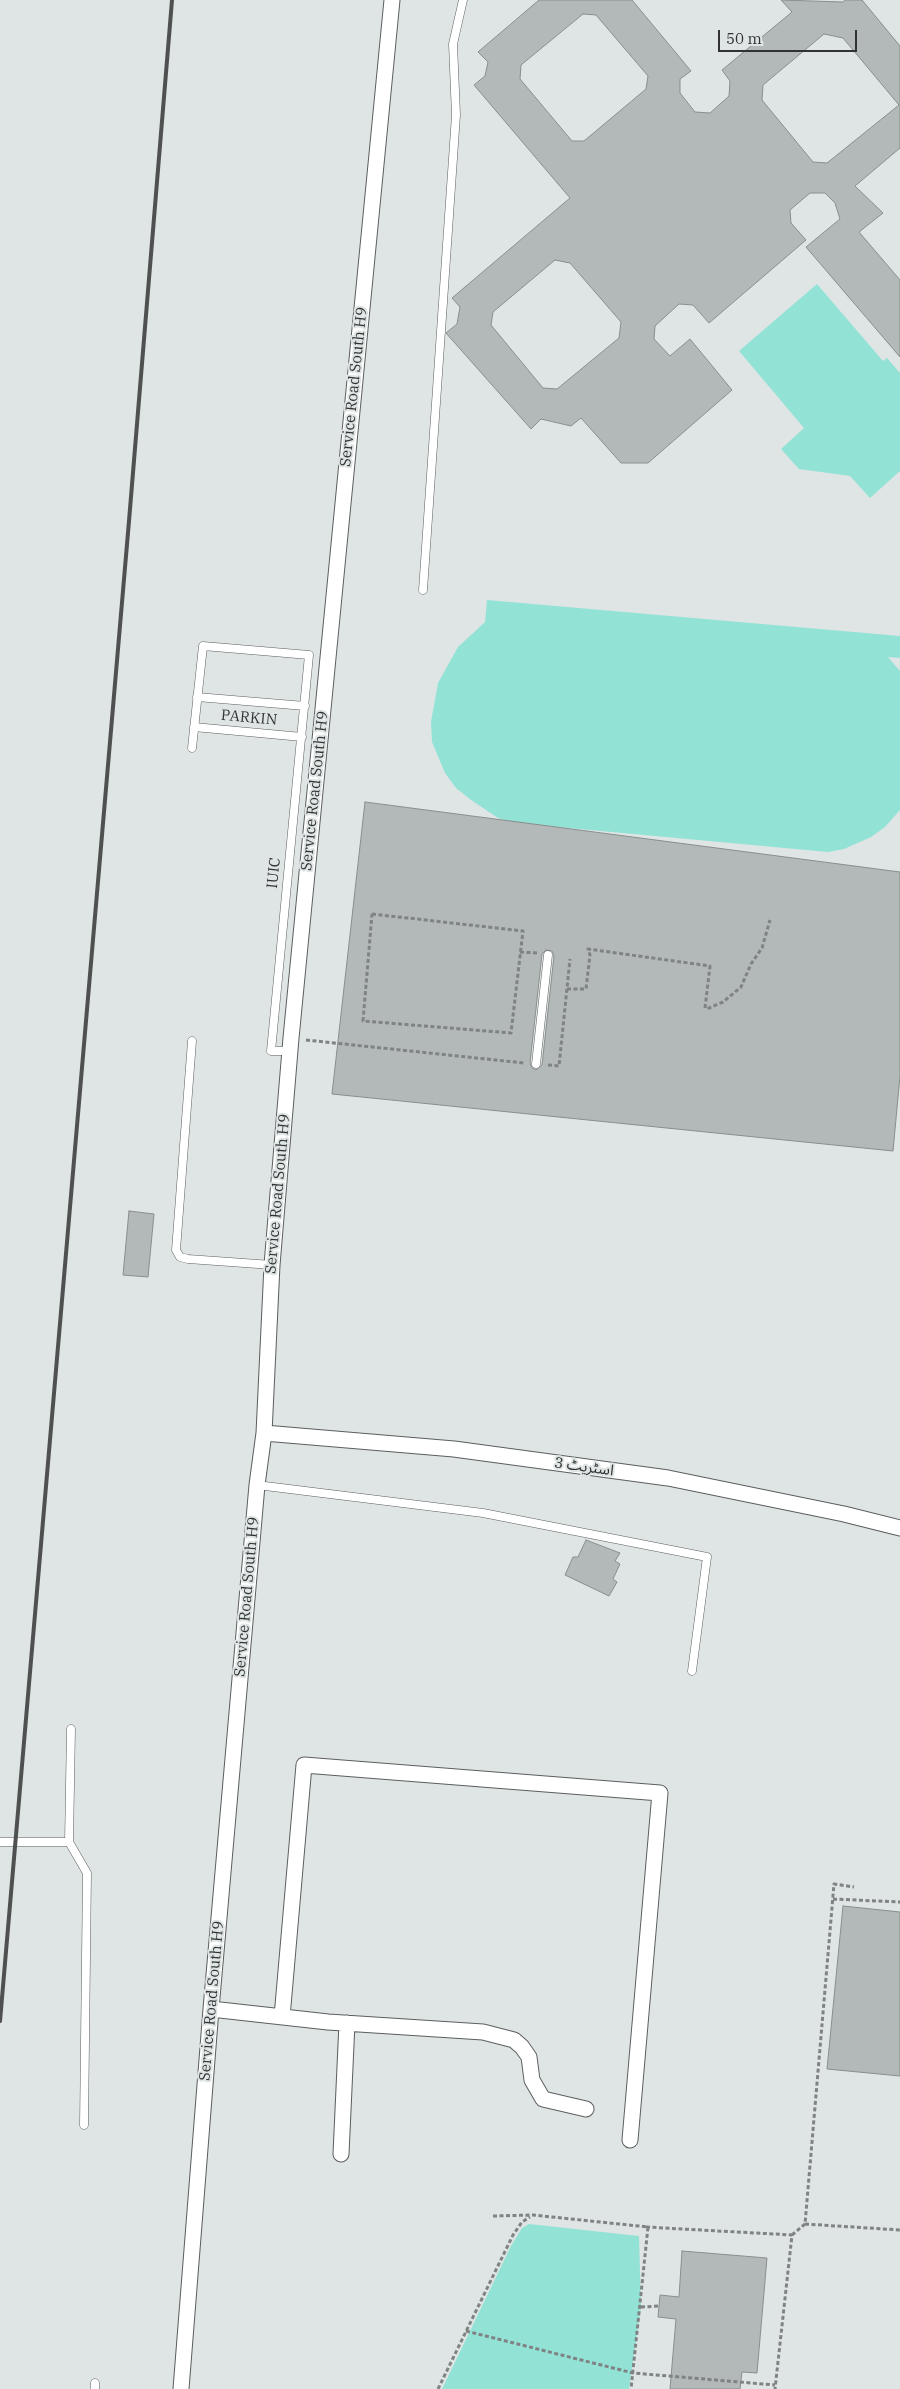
<!DOCTYPE html>
<html>
<head>
<meta charset="utf-8">
<style>
  body { margin:0 }
  #map { position:relative; width:900px; height:2389px; overflow:hidden; background:#dfe5e4; font-family:"IBM Plex Serif",serif }
  canvas { display:block }
  .scale { position:absolute; left:718px; top:30px; width:139px; height:22px; box-sizing:border-box; border:2px solid #313333; border-top:0; padding-left:6px; font-size:15px; line-height:18px; white-space:nowrap; color:#313333; -webkit-text-stroke:4px #dfe5e4; paint-order:stroke }
</style>
</head>
<body>
<div id="map">
<canvas width="900" height="2389"></canvas>
<div class="scale">50 m</div>
</div>
<script>
const g = document.querySelector('canvas').getContext('2d');
g.lineJoin = 'round';
function paint(path, color) { g.fillStyle = color; g.fill(path, 'evenodd'); }
const poly = rows => new Path2D(rows.map(r => 'M' + r).join(''));
function strokePath(path, color, width, dash) { g.strokeStyle = color; g.lineWidth = width; g.lineCap = dash ? 'butt' : 'round'; g.setLineDash(dash || []); g.stroke(path); }
function write(font, color, halo, rows, align = 'center') {
  g.font = font + ' "IBM Plex Serif","Noto Sans Arabic",serif'; g.lineWidth = 4; g.setLineDash([]); g.textBaseline = 'middle'; g.strokeStyle = halo; g.fillStyle = color; for (const [text, x, y, turn = 0] of rows) {
    g.save(); g.translate(x, y); g.rotate((+turn || 0) * Math.PI / 180); g.textAlign = isNaN(turn) ? turn : align; if (halo) g.strokeText(text, 0, 0); g.fillText(text, 0, 0); g.restore();
  }
}
paint(poly([
  [817,284,883,361,887,358,900,373,900,471,870,498,850,476,799,469,781,449,804,428,739,351],
  [487,600,900,636,900,658,888,657,900,671,900,810,885,827,871,837,844,849,828,852,514,823,498,818,471,800,456,788,445,773,432,742,431,722,438,683,458,647,485,622],
  [529,2224,639,2236,641,2307,629,2389,442,2389,511,2246,522,2228]
]), '#93e2d6');
const building = poly([
  [539,0,632,0,691,71,680,79,680,93,695,112,710,113,729,96,730,81,722,70,792,12,781,0,843,2,845,0,862,0,900,46,900,148,855,186,883,213,859,232,900,280,900,357,806,247,840,219,835,203,825,193,810,193,790,210,791,223,806,240,709,323,693,305,679,304,655,326,654,339,670,356,690,339,732,390,648,463,621,463,581,418,571,426,541,419,531,429,446,333,457,324,460,307,452,298,570,198,474,85,485,76,488,62,478,52,539,0],
  [583,14,596,15,648,76,646,89,584,141,572,141,520,79,521,65,583,14],
  [824,34,843,38,899,105,827,163,813,162,762,100,763,85,824,34],
  [555,260,570,263,621,322,619,338,557,389,543,388,491,325,493,312,555,260],
  [365,802,900,872,900,1076,893,1151,332,1094,365,802],
  [546,950,552,951,554,956,542,1065,536,1070,532,1068,530,1063,542,954,546,950],
  [129,1211,154,1214,148,1277,123,1275,129,1211],
  [586,1540,620,1553,615,1561,620,1564,613,1579,617,1582,609,1596,565,1575,573,1557,578,1557,586,1540],
  [843,1906,900,1912,900,2076,827,2069,843,1906],
  [682,2251,767,2258,757,2373,742,2372,740,2389,670,2389,676,2319,658,2317,660,2295,679,2297,682,2251]
]);
paint(building, '#b3b9b8');
strokePath(building, '#898e8d', 1);
const lane = poly([
  [423,590,456,115,453,44,463,0],
  [197,697,305,706],
  [194,727,302,737],
  [192,748,203,646,309,655,271,1051,290,1051],
  [192,1041,176,1250,180,1257,188,1259,272,1265],
  [536,1064,548,955],
  [257,1485,483,1513,707,1557,692,1671],
  [71,1729,69,1842,87,1873,84,2125],
  [0,1842,69,1842],
  [95,2389,95,2383]
]);
const street = poly([
  [264,1433,454,1449,668,1478,844,1514,900,1528],
  [211,2009,328,2022,483,2032,514,2040,522,2047,529,2057,532,2080,543,2099,586,2109],
  [282,2017,304,1765,660,1793,630,2140],
  [341,2154,347,2023],
  [181,2389,211,2009,257,1485,264,1433,272,1265,291,1038,392,0]
]);
strokePath(lane, '#5a5f5e', 9);
strokePath(street, '#5a5f5e', 17);
strokePath(poly([
  [372,914,523,931,511,1033,363,1021,372,914],
  [520,952,537,953],
  [567,989,586,989,590,955,588,949,710,966,705,1008,709,1008,723,1002,741,987,751,964,762,948,770,920],
  [306,1040,524,1063],
  [548,1065,559,1066,570,959],
  [833,1899,900,1902],
  [493,2216,533,2215,648,2227,631,2389],
  [805,2224,900,2230],
  [646,2227,792,2235,775,2389],
  [792,2235,805,2224,834,1884,854,1887],
  [641,2307,659,2306],
  [466,2331,633,2373,775,2385],
  [438,2389,513,2235,522,2222,530,2217]
]), '#7f8383', 3, [4, 2.5]);
strokePath(lane, '#fff', 8);
strokePath(street, '#fff', 15);
strokePath(poly([
  [0,2021,129,521,172,0]
]), '#4f5151', 4);
write('15px', '#313333', '#dfe5e4', [
  ["Service Road South H9",354,387,-84],
  ["PARKIN",249,718,5],
  ["Service Road South H9",315,791,-84],
  ["IUIC",274,873,-84],
  ["Service Road South H9",278,1194,-85],
  ["اسٹریٹ 3",584,1467,8],
  ["Service Road South H9",247,1597,-85],
  ["Service Road South H9",212,2001,-85]
]);
</script>
</body>
</html>
